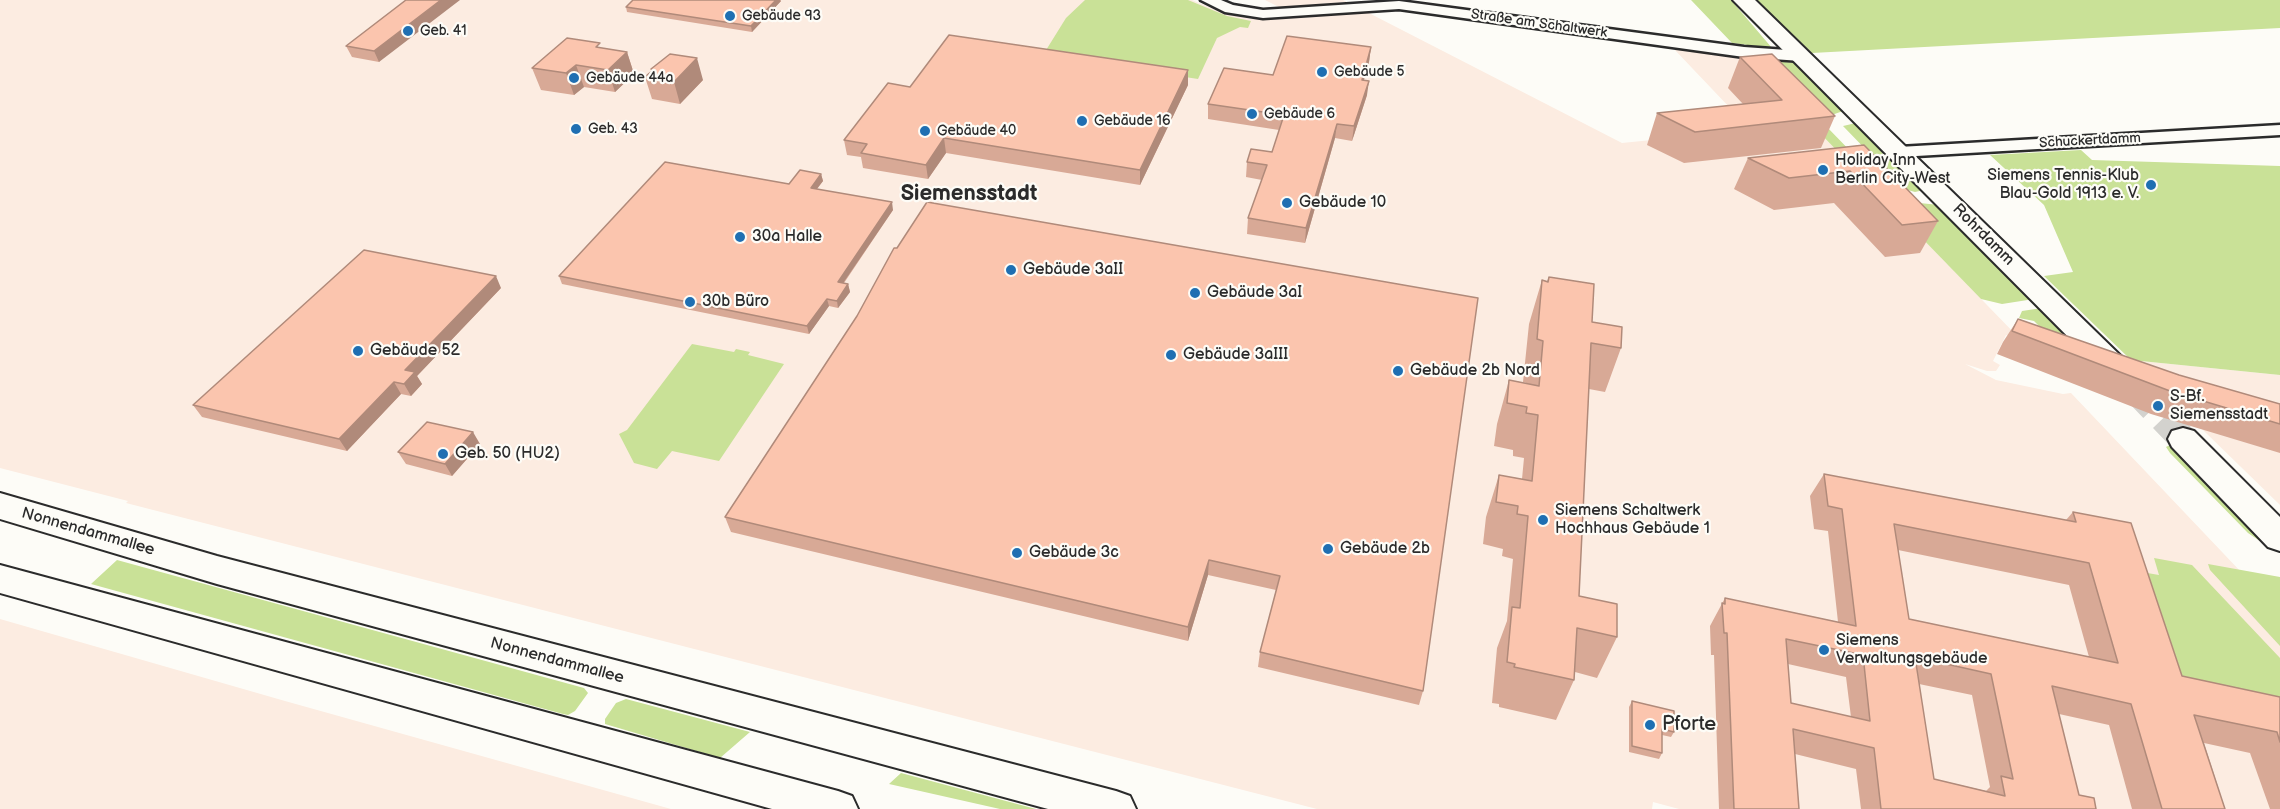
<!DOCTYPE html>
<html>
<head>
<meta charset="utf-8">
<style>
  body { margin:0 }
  canvas { display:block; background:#fdfcf7 }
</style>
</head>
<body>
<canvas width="2280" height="809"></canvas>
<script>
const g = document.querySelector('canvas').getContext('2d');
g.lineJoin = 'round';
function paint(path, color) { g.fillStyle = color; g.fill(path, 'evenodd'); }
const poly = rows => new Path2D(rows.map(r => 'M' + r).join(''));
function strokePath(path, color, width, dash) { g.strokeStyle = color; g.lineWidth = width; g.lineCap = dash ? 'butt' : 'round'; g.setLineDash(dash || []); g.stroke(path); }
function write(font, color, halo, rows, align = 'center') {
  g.font = font + ' "Balsamiq Sans",sans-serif'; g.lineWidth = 4.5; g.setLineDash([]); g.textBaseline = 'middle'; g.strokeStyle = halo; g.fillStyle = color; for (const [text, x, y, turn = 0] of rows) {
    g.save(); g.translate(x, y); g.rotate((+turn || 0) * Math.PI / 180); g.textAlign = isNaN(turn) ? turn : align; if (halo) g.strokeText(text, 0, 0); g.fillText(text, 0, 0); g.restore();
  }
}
paint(poly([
  [0,0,1192,0,1226,14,1252,19,1303,18,1365,11,1622,143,1751,130,1673,48,1747,58,2021,340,2006,335,1993,361,2000,365,1996,371,1987,371,1965,364,1996,380,2063,394,2071,393,2280,613,2280,809,1679,809,1653,802,1652,809,1317,809,126,503,128,501,0,468],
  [1265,0,1343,0,1347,2,1279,7],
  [2131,360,2280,375,2280,505],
  [0,619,285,701,671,809,0,809]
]), '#fcece1');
paint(poly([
  [1085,0,1188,0,1227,16,1251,21,1248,28,1240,27,1217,38,1198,79,1043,55,1066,18],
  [1691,0,1731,0,1772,48,1732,43],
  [1757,0,2280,0,2280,28,1812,53],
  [1747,58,1795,63,1843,111,1829,116,1826,126,1894,196,1910,202,1939,205,2034,299,2002,304,1981,299],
  [1856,123,1924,190,1915,192,1904,189,1843,126],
  [2081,150,2092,160,2280,166,2280,375,2131,360,2044,276,2073,272,2044,205,1990,155],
  [2042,308,2098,364,2072,359,2034,321,2019,318,2022,311],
  [692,344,734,352,736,349,750,352,748,355,784,364,719,461,672,451,657,469,634,463,619,434,627,430],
  [2170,445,2176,447,2253,526,2263,543,2248,533,2170,453,2166,447],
  [2154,558,2192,565,2280,658,2280,724,2158,697,2118,568,2159,575],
  [117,560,584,688,588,693,575,711,568,715,563,714,91,584],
  [2208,564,2280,577,2280,646,2210,570],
  [626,699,750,732,720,758,605,724,605,719,616,703],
  [901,773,1036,809,1000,809,889,784]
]), '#c9e197');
strokePath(poly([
  [2134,388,2183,439]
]), '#d3d2ce', 28, [28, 14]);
const street = poly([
  [1201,0,1221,0,1233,5,1263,10,1399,1,1744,47,1801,51,1809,56,1801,61,1744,57,1399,9,1263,18,1225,12,1201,0],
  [2280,125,2280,135,1899,157,1891,152,1899,147,2280,125]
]);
const secondary = poly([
  [1733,0,1755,0,2128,363,2133,370,2128,377,2118,380,2108,377,1733,0],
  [2183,428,2194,431,2280,517,2280,551,2268,547,2172,447,2168,439,2172,431,2183,428],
  [0,493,217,556,1116,791,1130,796,1136,809,1048,809,217,584,0,519,0,493],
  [0,565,838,791,852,796,858,809,772,809,0,593,0,565]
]);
strokePath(street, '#2b2b2b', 5);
strokePath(secondary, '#2b2b2b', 4);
paint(street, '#fdfcf7');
paint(secondary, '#fdfcf7');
paint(poly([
  [406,0,379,62,352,57,346,46],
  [633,0,780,0,781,1,752,32,627,12,626,7],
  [1371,47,1369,62,1364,80,1367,95,1352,141,1335,138,1305,243,1247,234,1248,218,1262,180,1246,177,1247,162,1272,152,1279,130,1208,119,1208,104],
  [602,48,627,52,634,74,615,92,584,87,574,95,541,90,532,68],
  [1740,57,1835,116,1821,148,1684,163,1647,145,1657,113,1743,104,1728,88],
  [651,69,703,80,680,104,652,99,645,77,652,71],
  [1188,85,1140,185,946,153,928,179,863,168,861,157,847,155,844,140,910,87],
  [1864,145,1938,221,1920,253,1885,257,1834,203,1774,210,1734,189,1748,158],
  [821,174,823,181,817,189,893,210,844,283,848,284,850,292,838,308,829,306,809,334,562,284,559,276,789,184],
  [897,248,1423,691,1419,705,1258,667,1260,652,1276,590,1208,575,1188,641,731,532,725,517,857,316],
  [1549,277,1592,322,1621,348,1605,392,1589,389,1579,596,1617,637,1597,678,1575,672,1574,680,1556,720,1499,707,1499,704,1492,703,1497,648,1507,621,1513,559,1502,556,1503,549,1483,544,1486,517,1499,475,1522,479,1524,458,1513,456,1513,450,1494,446,1497,424,1509,380,1530,384,1523,382,1529,324,1542,280,1547,281],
  [501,288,417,376,422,384,411,396,401,394,347,451,202,417,193,405],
  [2018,319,2179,375,2280,404,2280,453,2151,414,1997,354,2003,342],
  [480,444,452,476,406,464,398,452],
  [1824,474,2066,520,2073,512,2182,676,2280,697,2280,809,2270,809,2250,753,2204,743,2225,809,2132,809,2109,725,2059,714,2079,795,2096,809,1861,809,1856,769,1795,754,1799,809,1719,809,1714,655,1711,655,1710,626,1725,598,1838,622,1828,531,1814,529,1810,496],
  [1898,550,2069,585,2089,657,1909,619],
  [1788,664,1846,677,1851,717,1791,703],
  [1919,684,1972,695,1990,787,1986,791,1934,779],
  [1632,701,1674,732,1671,737,1662,735,1662,753,1659,759,1629,752,1629,707]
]), '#d8a996');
paint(poly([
  [441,0,460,0,379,62,374,51],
  [776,0,780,0,781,1,752,32,751,26],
  [1371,47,1369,62,1360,94,1362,80],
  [627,52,634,74,615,92,608,70],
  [697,58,703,80,680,104,674,82],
  [576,65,584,87,574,95,566,73],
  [1188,70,1188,85,1140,185,1140,170],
  [1369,81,1367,95,1352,141,1354,126],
  [1337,124,1335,138,1305,243,1306,228],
  [944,138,946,153,928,179,926,165],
  [821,174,823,181,812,195,811,188],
  [892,202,893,210,839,289,838,282],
  [496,276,501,288,417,376,422,384,411,396,404,384,405,370],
  [848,284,850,292,838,308,837,301],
  [827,299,829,306,809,334,807,326],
  [394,382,401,394,347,451,339,439],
  [473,432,480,444,452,476,445,464],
  [1209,560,1208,575,1188,641,1188,627]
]), '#b08a7a');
const building = poly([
  [406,0,441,0,374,51,346,46,406,0],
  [633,0,776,0,751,26,626,7,633,0],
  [949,35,1188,70,1140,170,944,138,926,165,861,153,867,144,844,140,888,83,910,87,949,35],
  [1287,36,1371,47,1362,80,1369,81,1354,126,1337,124,1306,228,1248,218,1267,165,1247,162,1251,149,1272,152,1284,115,1208,104,1224,68,1273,75,1287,36],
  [567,38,600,43,596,47,627,52,608,70,576,65,566,73,532,68,567,38],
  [670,54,697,58,674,82,645,77,653,70,651,69,670,54],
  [1772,54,1835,116,1695,132,1657,113,1782,100,1740,57,1772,54],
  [1864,145,1938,221,1902,225,1850,171,1789,178,1748,158,1864,145],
  [665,162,789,184,800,170,821,174,811,188,892,202,838,282,848,284,837,301,827,299,807,326,559,276,665,162],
  [927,202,1478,298,1423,691,1260,652,1280,576,1209,560,1188,627,725,517,857,316,894,248,897,248,927,202],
  [364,250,496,276,405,370,415,372,404,384,394,382,339,439,193,405,364,250],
  [1549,277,1594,284,1592,322,1622,327,1621,348,1591,343,1579,596,1617,604,1617,637,1577,628,1574,680,1514,667,1515,664,1507,662,1512,607,1520,608,1528,516,1517,514,1518,506,1496,502,1499,475,1532,481,1538,415,1526,413,1527,407,1507,403,1509,380,1539,386,1543,341,1537,339,1542,280,1548,282,1549,277],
  [2018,319,2179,375,2280,404,2280,424,2170,391,2012,331,2018,319],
  [427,422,473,432,445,464,398,452,427,422],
  [1824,474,2076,522,2073,512,2131,523,2182,676,2280,697,2280,742,2277,732,2194,715,2225,809,2162,809,2131,704,2052,686,2079,795,2094,798,2096,809,1881,809,1874,748,1793,729,1799,809,1734,809,1727,633,1724,633,1722,603,1725,604,1725,598,1856,626,1842,509,1828,506,1824,474],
  [1894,524,2089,563,2118,663,1909,619,1894,524],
  [1786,639,1863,655,1870,721,1791,703,1786,639],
  [1915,657,1991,674,2013,779,2001,776,2005,796,1934,779,1915,657],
  [1632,701,1674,711,1674,732,1662,729,1662,753,1632,746,1632,701]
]);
paint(building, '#fbc5ae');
strokePath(building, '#b08a7a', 1.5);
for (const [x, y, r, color] of [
  [730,16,6,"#1f6fb2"],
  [408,31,6,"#1f6fb2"],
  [1322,72,6,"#1f6fb2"],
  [574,78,6,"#1f6fb2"],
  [1252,114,6,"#1f6fb2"],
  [1082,121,6,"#1f6fb2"],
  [576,129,6,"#1f6fb2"],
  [925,131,6,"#1f6fb2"],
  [1823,170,6,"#1f6fb2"],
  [2151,185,6,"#1f6fb2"],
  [1287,203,6,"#1f6fb2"],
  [740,237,6,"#1f6fb2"],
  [1011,270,6,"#1f6fb2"],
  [1195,293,6,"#1f6fb2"],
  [690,302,6,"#1f6fb2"],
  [358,351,6,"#1f6fb2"],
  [1171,355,6,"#1f6fb2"],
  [1398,371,6,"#1f6fb2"],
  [2158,406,6,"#1f6fb2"],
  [443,454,6,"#1f6fb2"],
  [1543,520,6,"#1f6fb2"],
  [1328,549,6,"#1f6fb2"],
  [1017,553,6,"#1f6fb2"],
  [1824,650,6,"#1f6fb2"],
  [1650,725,6,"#1f6fb2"]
]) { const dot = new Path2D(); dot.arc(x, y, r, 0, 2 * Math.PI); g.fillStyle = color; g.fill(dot); strokePath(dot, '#fdfcf7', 2); }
write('14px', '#2b2b2b', '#fdfcf7', [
  ["Gebäude 93",742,16],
  ["Geb. 41",420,31],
  ["Gebäude 5",1334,72],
  ["Gebäude 44a",586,78],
  ["Gebäude 6",1264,114],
  ["Gebäude 16",1094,121],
  ["Geb. 43",588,129],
  ["Gebäude 40",937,131]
], 'left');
write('14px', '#2b2b2b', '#fdfcf7', [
  ["Straße am Schaltwerk",1539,24,8],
  ["Schuckertdamm",2090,141,-3]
]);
write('16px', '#2b2b2b', '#fdfcf7', [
  ["Holiday Inn",1835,161],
  ["Berlin City-West",1835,179],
  ["Siemens Tennis-Klub",2139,176,"right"],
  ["Blau-Gold 1913 e. V.",2139,194,"right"],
  ["Gebäude 10",1299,203],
  ["30a Halle",752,237],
  ["Gebäude 3aII",1023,270],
  ["Gebäude 3aI",1207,293],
  ["30b Büro",702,302],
  ["Gebäude 52",370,351],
  ["Gebäude 3aIII",1183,355],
  ["Gebäude 2b Nord",1410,371],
  ["S-Bf.",2170,397],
  ["Siemensstadt",2170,415],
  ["Geb. 50 (HU2)",455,454],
  ["Siemens Schaltwerk",1555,511],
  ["Hochhaus Gebäude 1",1555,529],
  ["Gebäude 2b",1340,549],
  ["Gebäude 3c",1029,553],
  ["Siemens",1836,641],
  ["Verwaltungsgebäude",1836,659]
], 'left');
write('16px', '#2b2b2b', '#fdfcf7', [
  ["Rohrdamm",1983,235,45],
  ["Nonnendammallee",88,532,16],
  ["Nonnendammallee",557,661,15]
]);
write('20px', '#2b2b2b', '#fdfcf7', [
  ["Pforte",1662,725]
], 'left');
write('bold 22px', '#2b2b2b', '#fdfcf7', [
  ["Siemensstadt",969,194]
]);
</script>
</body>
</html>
